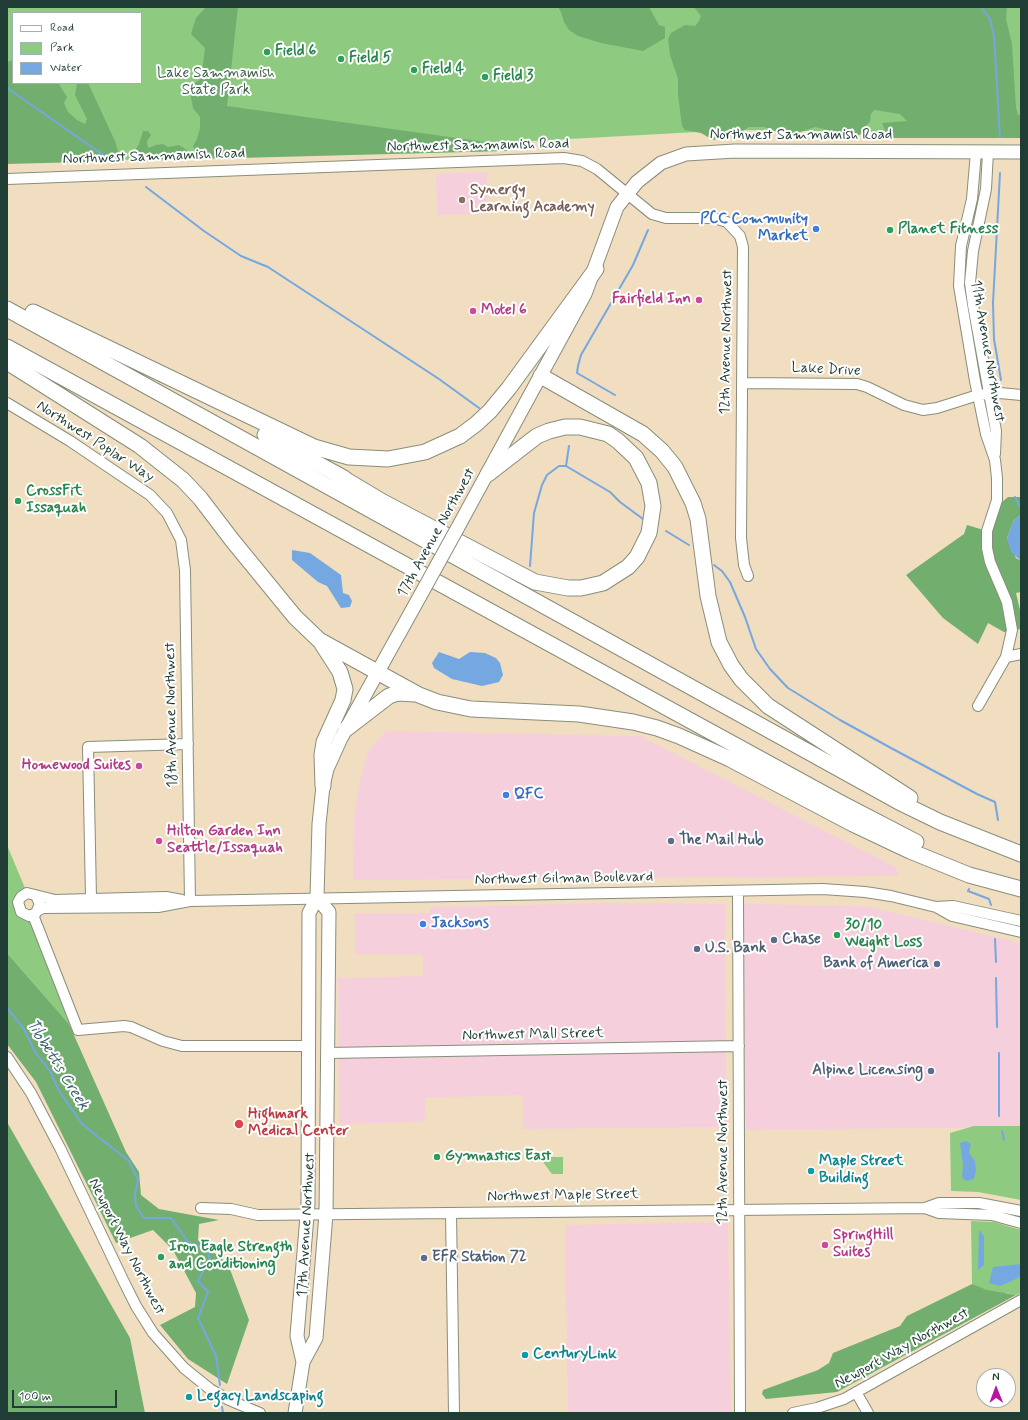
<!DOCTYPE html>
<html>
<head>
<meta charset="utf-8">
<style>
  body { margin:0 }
  #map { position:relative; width:1028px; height:1420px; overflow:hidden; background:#f1dec0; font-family:Mynerve,sans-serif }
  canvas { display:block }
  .frame { position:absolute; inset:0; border:8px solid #1f3d34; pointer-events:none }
  .legend { position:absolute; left:12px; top:12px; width:130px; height:72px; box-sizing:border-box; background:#fff; border:1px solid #a5b1ae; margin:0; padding:5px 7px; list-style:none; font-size:12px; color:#1f3d34 }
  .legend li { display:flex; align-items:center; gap:8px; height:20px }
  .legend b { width:20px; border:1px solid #a5b1ae }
  .north { position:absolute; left:976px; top:1368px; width:40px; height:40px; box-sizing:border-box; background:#fff; border:1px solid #a5b1ae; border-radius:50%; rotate:359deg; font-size:11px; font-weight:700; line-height:16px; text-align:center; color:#1f3d34 }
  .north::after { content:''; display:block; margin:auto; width:14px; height:18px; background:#b5179e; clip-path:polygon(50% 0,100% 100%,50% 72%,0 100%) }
  .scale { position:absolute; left:12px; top:1390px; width:105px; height:18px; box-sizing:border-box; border:2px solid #1f3d34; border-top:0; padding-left:5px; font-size:12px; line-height:14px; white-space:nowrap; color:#1f3d34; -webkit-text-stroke:3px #fff; paint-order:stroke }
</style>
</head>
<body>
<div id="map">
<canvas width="1028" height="1420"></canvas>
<div class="frame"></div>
<ul class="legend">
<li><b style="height:5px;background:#fff"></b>Road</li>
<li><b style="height:11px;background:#8ecb81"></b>Park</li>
<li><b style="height:11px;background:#75a7e1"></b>Water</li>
</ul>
<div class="north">N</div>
<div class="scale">100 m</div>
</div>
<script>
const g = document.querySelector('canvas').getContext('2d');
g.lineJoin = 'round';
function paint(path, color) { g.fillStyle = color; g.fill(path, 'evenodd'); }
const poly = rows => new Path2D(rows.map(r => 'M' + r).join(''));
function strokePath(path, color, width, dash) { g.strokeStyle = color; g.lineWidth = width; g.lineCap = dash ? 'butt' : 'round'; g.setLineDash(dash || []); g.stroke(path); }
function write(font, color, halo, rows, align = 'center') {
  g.font = font + ' Mynerve,sans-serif'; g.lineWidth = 4; g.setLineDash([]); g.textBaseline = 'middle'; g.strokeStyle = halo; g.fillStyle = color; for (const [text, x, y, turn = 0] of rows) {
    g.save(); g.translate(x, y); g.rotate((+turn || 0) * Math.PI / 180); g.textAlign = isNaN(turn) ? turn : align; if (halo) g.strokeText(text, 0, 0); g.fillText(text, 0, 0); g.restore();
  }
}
paint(poly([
  [487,172,487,214,437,215,436,174],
  [386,731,640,736,895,867,899,876,353,880,354,816,359,785,367,753],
  [611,903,725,904,726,1127,523,1129,523,1095,425,1098,425,1117,422,1122,339,1124,338,978,423,976,423,955,355,954,355,913,430,913,430,907],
  [743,904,866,906,1021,943,1021,1127,746,1130],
  [728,1222,731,1412,568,1413,565,1225]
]), '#f5cfdc');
paint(poly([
  [7,7,1021,7,1021,134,734,130,514,142,514,146,493,143,198,158,7,163],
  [13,13,141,13,141,83,13,83],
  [7,845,27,893,19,899,29,916,73,1016,69,1024,7,953],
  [974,1126,1021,1126,1021,1200,978,1192,951,1191,950,1133],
  [543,1157,563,1157,563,1174,552,1174,543,1162],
  [971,1221,994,1222,1021,1230,1021,1293,1016,1295,1006,1293,909,1328,974,1284,972,1284]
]), '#8ecb81');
paint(poly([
  [206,7,238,7,227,106,514,146,507,151,199,159,193,146,197,139,200,128,200,117,193,108,191,98,193,84,201,79,205,48,191,34,196,18],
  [558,7,649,7,659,25,665,27,665,38,643,51,601,43,578,36,569,30,564,22,561,12],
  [694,7,1007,7,1006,19,1012,44,1016,108,1018,115,1021,115,1021,138,888,138,882,123,907,121,900,114,874,110,871,114,870,122,863,128,861,134,852,140,842,134,834,137,828,130,815,127,792,135,784,135,764,127,749,127,736,135,713,140,701,133,685,130,682,126,678,95,678,79,670,55,668,39,671,33,685,25,695,26,699,21,701,16],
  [13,60,13,83,59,84,67,97,64,103,68,112,77,120,85,124,87,119,75,95,77,83,88,83,115,141,121,161,7,164,7,62],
  [143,131,148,131,151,135,147,141,148,148,156,145,163,144,168,147,179,145,187,150,188,154,186,158,134,161,133,154,139,144],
  [1008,497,1021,497,1021,515,1014,520,1007,538,1016,558,1021,561,1021,592,1016,593,1021,614,1021,629,1004,632,988,623,978,644,943,618,906,575,964,534,967,525,987,531,995,508],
  [7,953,69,1024,126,1152,139,1172,141,1195,159,1209,219,1220,199,1224,198,1240,228,1264,249,1320,227,1384,188,1359,160,1325,195,1307,196,1293,173,1250,153,1230,116,1243,36,1082,7,1044],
  [7,1122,130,1338,145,1413,7,1413],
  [972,1284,987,1290,1016,1295,837,1392,766,1399,762,1394,763,1390,818,1370,829,1363,833,1353,900,1326,907,1316]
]), '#72af6f');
paint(poly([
  [1021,515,1021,561,1011,552,1007,538,1014,520],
  [292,550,310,553,341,575,343,593,349,595,352,601,350,607,341,608,327,586,318,582,292,560],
  [439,652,459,659,470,652,485,653,496,658,500,663,503,675,499,682,482,686,452,679,434,668,432,663],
  [966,1141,971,1144,969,1153,975,1161,976,1171,974,1179,967,1181,962,1178,963,1165,960,1143],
  [979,1230,984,1236,984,1265,978,1270],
  [1021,1264,1021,1276,1014,1280,1000,1286,989,1283,993,1267]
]), '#75a7e1');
strokePath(poly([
  [981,7,990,19,994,36,1000,137],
  [7,88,109,159],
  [1000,173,993,303,994,339,1001,380],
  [146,187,204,231,241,256,268,267,439,379,479,408],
  [615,395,577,373,578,366,581,355,633,265,648,230],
  [566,466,569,446],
  [1015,497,1021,508],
  [666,531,689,545],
  [714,565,722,571,730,582,745,617,756,649,770,669,788,688,840,720,891,748,977,794,995,802,998,820],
  [530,566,534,513,542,485,547,475,559,466,566,466,610,492,620,502,643,519],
  [969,889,968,891,989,899,991,905],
  [995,939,996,962],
  [996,978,997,1027],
  [7,1008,24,1029,35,1052,50,1071,59,1091,82,1124,129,1161,138,1180,135,1194,136,1206,144,1218,171,1218,188,1242,207,1250,210,1259,198,1281,208,1292,198,1318,216,1356,220,1385],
  [999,1116,999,1053],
  [1002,1131,1004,1140],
  [222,1407,223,1413]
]), '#75a7e1', 2);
const minor = poly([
  [976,152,972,199,961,246,959,286,975,381,986,434,995,460,997,478,997,500,987,531,987,548,990,562,1007,602,1012,630,1006,657,978,706],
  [988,152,986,189,973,251,970,283,973,305,996,431,995,454],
  [7,179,564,158,582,161,597,169,652,214,666,218,714,218,727,222,740,236,743,247,741,538,744,565,748,576],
  [743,383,857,384,867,387,904,405,923,410,937,408,978,395,1000,393,1021,395],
  [7,403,70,441,150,495,167,513,181,540,185,570,190,901],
  [1006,657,1021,654],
  [738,891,740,1413],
  [36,896,40,904,36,913,29,916,21,912,18,902,21,897,27,893,55,900,166,897,182,900],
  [91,898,88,747,188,744],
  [936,907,953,906,1021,921],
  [39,910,43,908,158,907,190,901,823,889,865,892,891,896,936,907,952,916,1021,932],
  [33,915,78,1030,124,1026,131,1027,163,1041,182,1046,310,1046],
  [328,1053,739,1046],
  [7,1057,31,1093,60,1148,124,1282,136,1306,153,1333,184,1368,210,1389,229,1400,260,1413],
  [201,1208,231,1209,258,1215,925,1208,939,1213,992,1215,1021,1223],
  [925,1208,939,1203,979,1203,1021,1211],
  [451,1213,454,1413],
  [856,1392,868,1413],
  [793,1413,817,1408,844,1399,1021,1300]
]);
const major = poly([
  [457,529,585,294,617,207,637,182,661,163,686,154,735,151,1021,152],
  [303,1362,316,1338,326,1214,329,912,317,898],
  [295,1413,303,1362,297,1336,308,1204,309,913,317,898,319,824,323,786,327,769,341,738,420,596]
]);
const highway = poly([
  [7,309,899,802,940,822,1021,854],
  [33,312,314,447,349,457,388,459,425,452,460,436,476,424,490,411,509,388,596,269],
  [7,347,841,803,916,842],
  [7,362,140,446,183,480,200,498,232,540,295,617,319,640,419,695,437,702,471,709,579,714,633,722,657,728,679,736,730,759,853,824,910,851,969,875,1021,889],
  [541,376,643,434,662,451,675,467,693,503,698,519,708,596,719,642,731,665,741,679,768,706,910,798],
  [265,435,344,478],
  [336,474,383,502,535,582,568,588,581,588,603,583,628,567,637,557,649,533,653,506,649,483,636,458,618,441,608,434,580,427,565,427,549,431,537,436,488,474],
  [322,644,340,672,345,689,343,700,324,742,322,755,323,786],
  [346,729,389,696,398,693,415,694]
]);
strokePath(minor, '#888e7a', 12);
strokePath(major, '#888e7a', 15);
strokePath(highway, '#888e7a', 17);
strokePath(minor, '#fff', 10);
strokePath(major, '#fff', 13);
strokePath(highway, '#fff', 15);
const majorBridge = poly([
  [420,596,457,529]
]);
strokePath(majorBridge, '#888e7a', 15, []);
strokePath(majorBridge, '#fff', 13);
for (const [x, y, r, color] of [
  [267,52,4,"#2e9e5b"],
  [341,59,4,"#2e9e5b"],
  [414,70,4,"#2e9e5b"],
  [485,77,4,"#2e9e5b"],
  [462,200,4,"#8d6e63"],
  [816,229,4,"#3f7fe0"],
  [890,230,4,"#2e9e5b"],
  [699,300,4,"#d1479c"],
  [473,311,4,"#d1479c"],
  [18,501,4,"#2e9e5b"],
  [139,766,4,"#d1479c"],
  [506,795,4,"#3f7fe0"],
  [159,841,4,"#d1479c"],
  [671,841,4,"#5c6f8a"],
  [423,924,4,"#3f7fe0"],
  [837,935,4,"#2e9e5b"],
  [774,940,4,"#5c6f8a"],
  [697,949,4,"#5c6f8a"],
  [937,964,4,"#5c6f8a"],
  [931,1071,4,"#5c6f8a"],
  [239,1124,5,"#e0444e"],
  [437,1157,4,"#2e9e5b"],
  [811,1171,4,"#0f9aa8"],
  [825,1245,4,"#d1479c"],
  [161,1257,4,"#2e9e5b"],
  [424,1258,4,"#5c6f8a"],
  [525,1355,4,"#0f9aa8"],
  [189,1397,4,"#0f9aa8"]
]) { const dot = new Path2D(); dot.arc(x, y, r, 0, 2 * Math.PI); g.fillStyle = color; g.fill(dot); strokePath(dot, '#fff', 1.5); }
write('bold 15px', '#27864d', '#fff', [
  ["Field 6",275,52],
  ["Field 5",349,59],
  ["Field 4",422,70],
  ["Field 3",493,77],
  ["Planet Fitness",898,230],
  ["CrossFit",26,492],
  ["Issaquah",26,509],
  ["30/10",845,926],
  ["Weight Loss",845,943],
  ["Gymnastics East",445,1157],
  ["Iron Eagle Strength",169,1248],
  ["and Conditioning",169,1265]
], 'left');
write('15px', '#3b6047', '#fff', [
  ["Lake Sammamish",216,74],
  ["State Park",216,91]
]);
write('15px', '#1f3d34', '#fff', [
  ["Northwest Sammamish Road",801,136],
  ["Northwest Sammamish Road",478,146,-1],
  ["Northwest Sammamish Road",154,157,-2],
  ["12th Avenue Northwest",727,342,-89],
  ["11th Avenue Northwest",987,351,80],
  ["Lake Drive",826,370,3],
  ["Northwest Poplar Way",95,442,33],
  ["17th Avenue Northwest",437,533,-61],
  ["18th Avenue Northwest",172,715,-91],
  ["Northwest Gilman Boulevard",564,879,-1],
  ["Northwest Mall Street",533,1035,-1],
  ["12th Avenue Northwest",724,1152,-90],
  ["Northwest Maple Street",563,1196,-1],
  ["17th Avenue Northwest",307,1225,-87],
  ["Newport Way Northwest",126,1247,63],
  ["Newport Way Northwest",902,1349,-29]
]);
write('bold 15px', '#785e54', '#fff', [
  ["Synergy",470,191],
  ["Learning Academy",470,208]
], 'left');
write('bold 15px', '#366cbe', '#fff', [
  ["PCC Community",808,220,"right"],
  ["Market",808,237,"right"],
  ["QFC",514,795],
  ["Jacksons",431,924]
], 'left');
write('bold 15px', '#b23c85', '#fff', [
  ["Fairfield Inn",691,300,"right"],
  ["Motel 6",481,311],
  ["Homewood Suites",131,766,"right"],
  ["Hilton Garden Inn",167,832],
  ["Seattle/Issaquah",167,849],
  ["SpringHill",833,1236],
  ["Suites",833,1253]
], 'left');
write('bold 15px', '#4e5e75', '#fff', [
  ["The Mail Hub",679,841],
  ["Chase",782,940],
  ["U.S. Bank",705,949],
  ["Bank of America",929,964,"right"],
  ["Alpine Licensing",923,1071,"right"],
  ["EFR Station 72",432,1258]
], 'left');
write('bold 15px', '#be3a42', '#fff', [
  ["Highmark",248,1115],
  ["Medical Center",248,1132]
], 'left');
write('bold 15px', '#0d838f', '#fff', [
  ["Maple Street",819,1162],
  ["Building",819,1179],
  ["CenturyLink",533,1355],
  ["Legacy Landscaping",197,1397]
], 'left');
write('italic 16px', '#3d6271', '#fff', [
  ["Tibbetts Creek",57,1065,58]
]);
</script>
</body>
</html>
